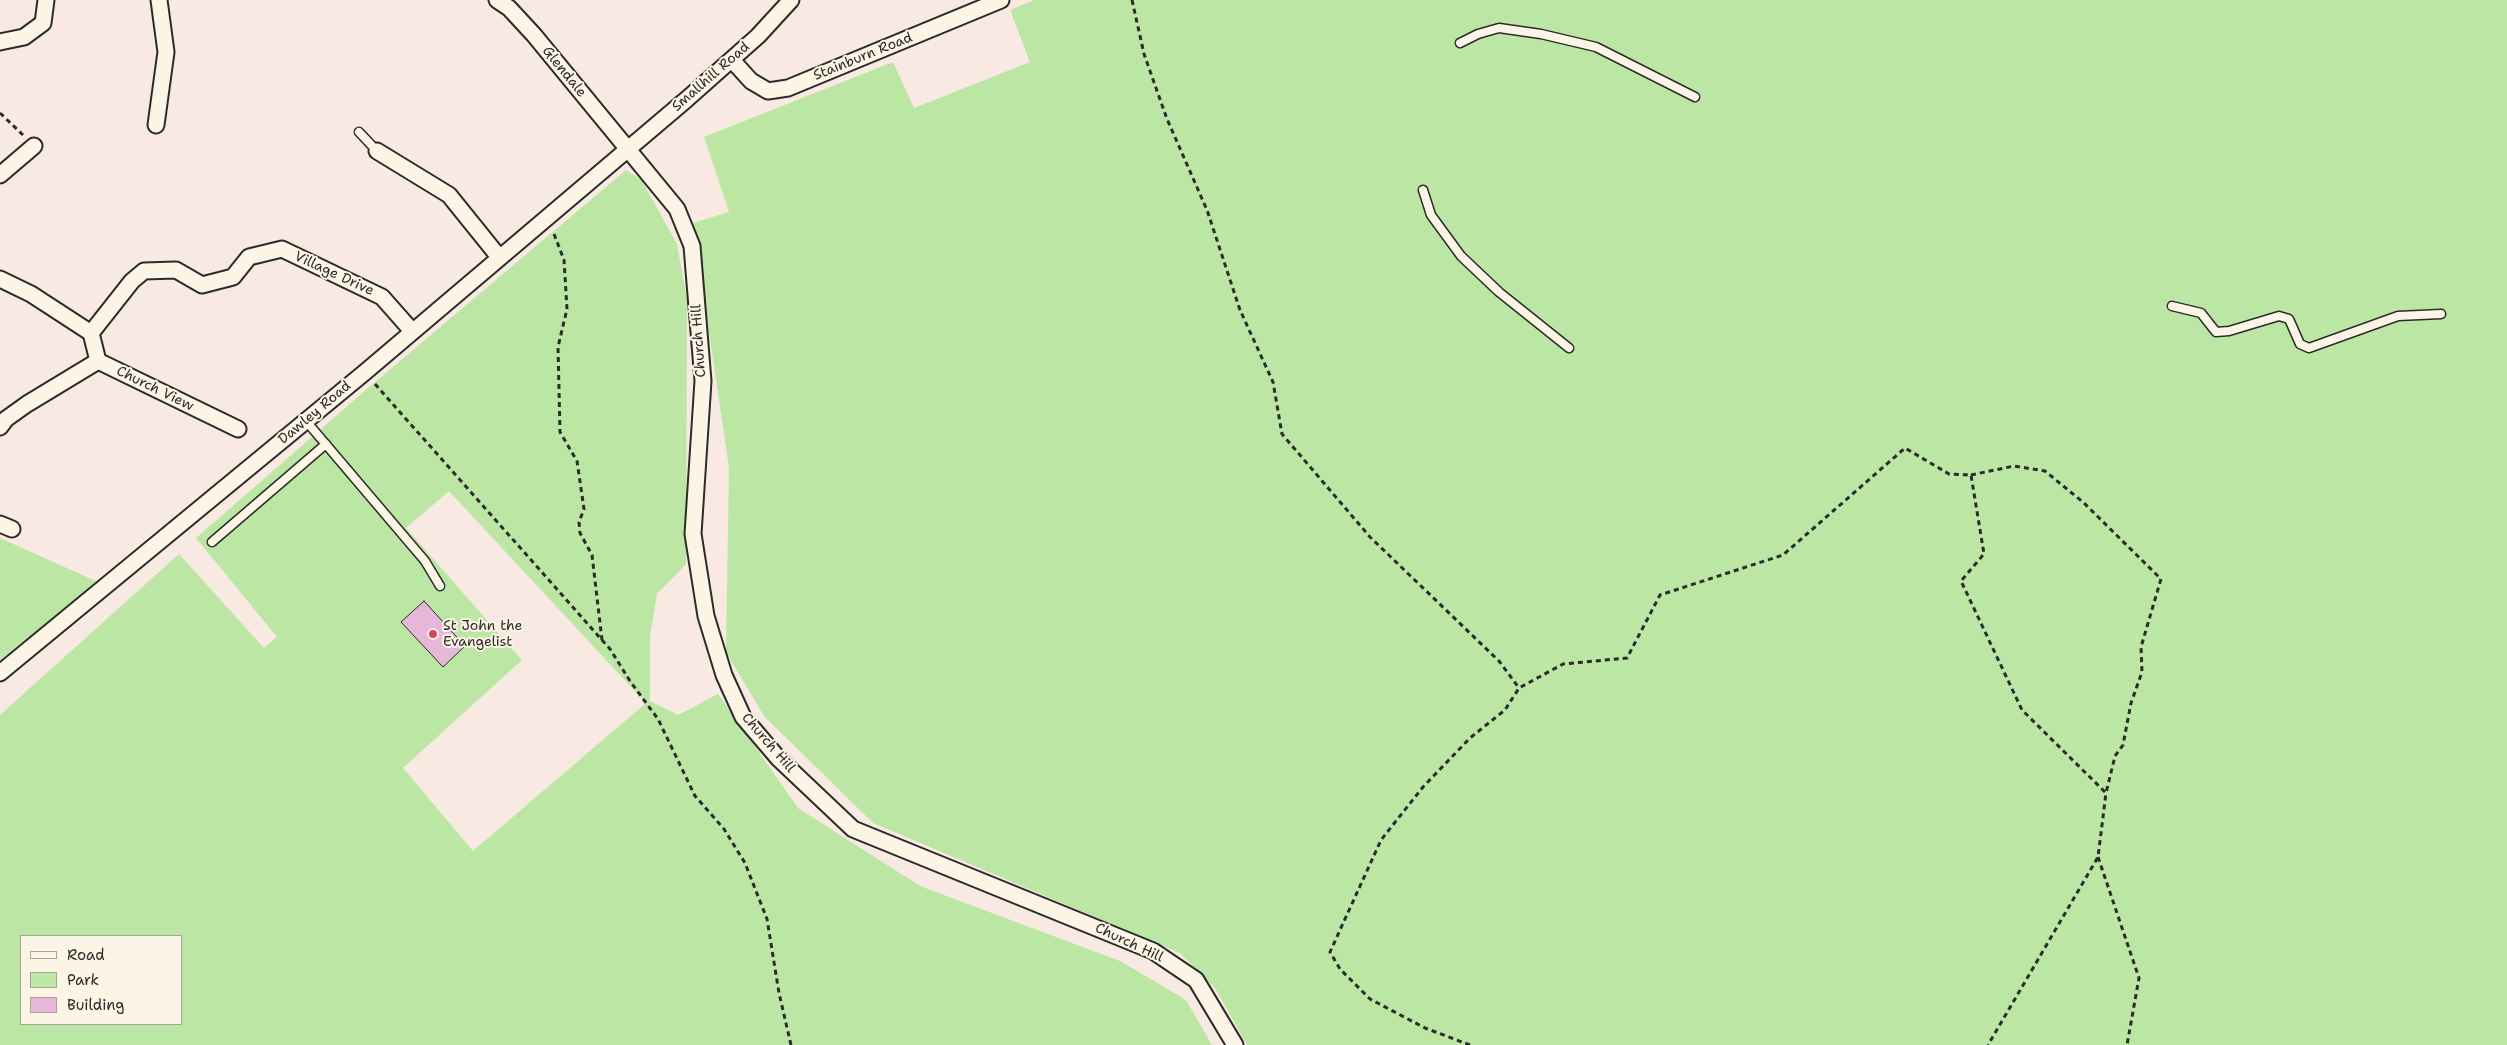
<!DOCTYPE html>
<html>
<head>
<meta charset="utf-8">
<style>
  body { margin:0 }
  #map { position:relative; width:2507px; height:1045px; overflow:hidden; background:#f8e9e3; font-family:"Shantell Sans",sans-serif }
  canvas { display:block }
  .legend { position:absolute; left:20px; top:935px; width:162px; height:90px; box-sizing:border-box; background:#fcf5e5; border:1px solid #a8a49b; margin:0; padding:6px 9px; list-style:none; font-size:15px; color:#2b2b2b }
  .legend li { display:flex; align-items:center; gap:10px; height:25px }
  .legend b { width:25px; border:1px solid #a8a49b }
</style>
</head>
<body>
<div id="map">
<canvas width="2507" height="1045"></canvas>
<ul class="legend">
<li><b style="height:6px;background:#fcf5e5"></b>Road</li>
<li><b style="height:14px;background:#bce6a3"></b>Park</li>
<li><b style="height:14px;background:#e6b7d9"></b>Building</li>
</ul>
</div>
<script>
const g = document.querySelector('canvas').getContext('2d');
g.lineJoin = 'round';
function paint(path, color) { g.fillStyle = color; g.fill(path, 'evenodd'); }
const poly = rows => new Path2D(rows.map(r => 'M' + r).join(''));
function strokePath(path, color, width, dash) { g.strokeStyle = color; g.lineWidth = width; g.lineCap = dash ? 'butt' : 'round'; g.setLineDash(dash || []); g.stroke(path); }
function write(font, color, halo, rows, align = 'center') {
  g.font = font + ' "Shantell Sans",sans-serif'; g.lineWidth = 4; g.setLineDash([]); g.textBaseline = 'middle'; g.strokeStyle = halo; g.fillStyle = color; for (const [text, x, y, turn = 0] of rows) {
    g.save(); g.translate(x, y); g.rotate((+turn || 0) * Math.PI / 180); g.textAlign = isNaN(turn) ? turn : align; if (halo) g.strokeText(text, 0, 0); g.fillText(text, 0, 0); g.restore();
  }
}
paint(poly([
  [1034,0,2507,0,2507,1045,1247,1045,1215,988,1180,953,873,823,764,716,726,652,729,468,693,223,729,212,704,137,893,62,914,108,1030,62,1010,10],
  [626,170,642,181,677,244,687,299,686,564,657,594,650,636,650,701,678,715,718,694,798,808,920,886,1120,961,1186,1000,1212,1045,0,1045,0,715,179,554,264,648,277,637,196,538,368,388],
  [449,491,646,703,473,851,403,768,522,660,406,528],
  [21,936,181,936,181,1024,21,1024],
  [0,538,98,582,0,660]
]), '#bce6a3');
const building = poly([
  [424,601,465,646,443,667,401,622,424,601]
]);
paint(building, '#e6b7d9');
strokePath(building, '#2b2b2b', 1);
const service = poly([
  [1460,43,1478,34,1499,28,1541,34,1596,47,1695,97],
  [359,132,377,151],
  [1423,190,1431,215,1461,256,1499,292,1569,348],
  [2172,306,2201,313,2216,332,2229,331,2279,316,2289,319,2300,344,2309,348,2398,316,2441,314],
  [306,421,425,561,440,586],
  [212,542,326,444]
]);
const minor = poly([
  [497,0,509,8,534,35,677,209,692,246,703,381,693,534,706,616,724,675,743,717,778,758,853,829,1153,951,1196,980,1235,1045],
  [0,42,24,37,43,23,46,0],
  [732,60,751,81,768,91,788,88,1001,0],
  [156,125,166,52,159,0],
  [377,151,449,195,499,257],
  [0,175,34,146],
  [0,279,31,294,91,333,132,281,144,271,176,270,202,285,233,277,249,257,282,249,382,297,412,331],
  [91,333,98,361,238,429],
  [0,427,6,419,27,404,98,361],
  [0,524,12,529],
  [0,673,364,373,687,99,758,36,791,0]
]);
strokePath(service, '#2b2b2b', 11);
strokePath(minor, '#2b2b2b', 19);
strokePath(poly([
  [1132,0,1144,54,1167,119,1207,210,1240,310,1273,382,1282,434,1370,537,1499,661,1519,688],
  [0,113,23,135],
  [554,234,564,260,567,309,558,347,560,432,577,461,584,509,579,522,580,533,592,555,602,640],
  [375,384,610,649,630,681,658,719,695,796,724,829,745,863,767,919,779,993,791,1045],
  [1971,475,2014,466,2045,471,2084,503,2161,579,2141,647,2142,672,2131,703,2123,745,2115,756,2106,793],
  [2098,857,2139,978,2127,1045],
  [1470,1045,1425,1028,1370,999,1340,969,1330,952,1381,840,1423,787,1470,738,1505,710,1519,688,1563,664,1627,658,1660,595,1783,555,1905,448,1949,474,1971,475,1984,554,1961,581,2022,710,2106,793,2098,857,1988,1045]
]), '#2b2b2b', 3, [5, 4]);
strokePath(service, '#fcf5e5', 8);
strokePath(minor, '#fcf5e5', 15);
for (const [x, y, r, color] of [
  [433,634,5,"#d1495b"]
]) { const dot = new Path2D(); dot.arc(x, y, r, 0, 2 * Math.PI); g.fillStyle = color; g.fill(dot); strokePath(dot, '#fcf5e5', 2); }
write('14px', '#2b2b2b', '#fcf5e5', [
  ["Stainburn Road",863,57,-22],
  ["Glendale",564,72,51],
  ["Smallhill Road",711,77,-41],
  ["Village Drive",334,274,25],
  ["Church Hill",699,341,-94],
  ["Church View",155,389,26],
  ["Dawley Road",315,413,-40],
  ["Church Hill",768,743,49],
  ["Church Hill",1129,943,25]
]);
write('14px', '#2b2b2b', '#fcf5e5', [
  ["St John the",443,626],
  ["Evangelist",443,642]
], 'left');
</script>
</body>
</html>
